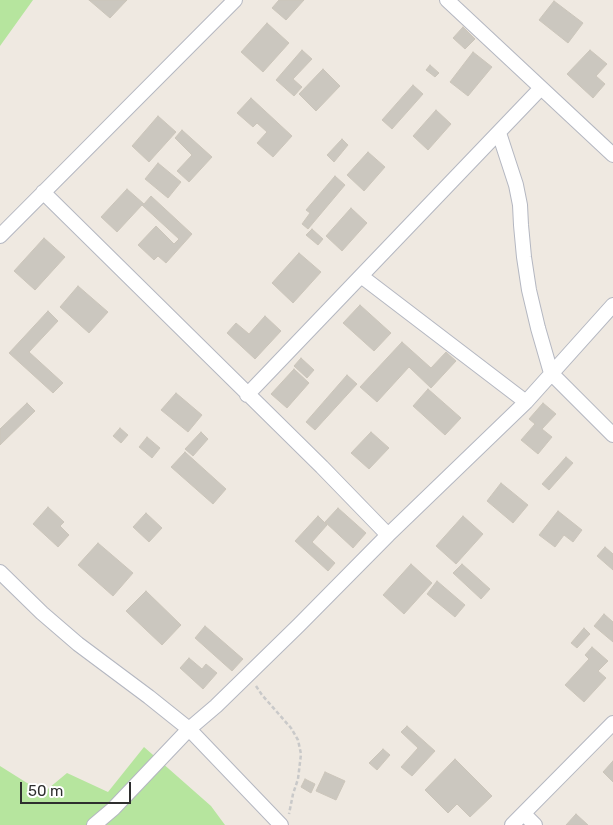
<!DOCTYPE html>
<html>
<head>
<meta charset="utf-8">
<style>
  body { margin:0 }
  #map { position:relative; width:613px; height:825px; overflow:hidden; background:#efe9e1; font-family:Rubik,sans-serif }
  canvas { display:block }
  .scale { position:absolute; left:20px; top:782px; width:111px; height:22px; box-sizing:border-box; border:2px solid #2e2e2e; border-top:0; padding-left:6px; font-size:15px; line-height:18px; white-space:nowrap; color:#2e2e2e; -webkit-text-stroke:4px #fff; paint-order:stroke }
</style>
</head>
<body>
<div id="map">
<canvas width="613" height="825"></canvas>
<div class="scale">50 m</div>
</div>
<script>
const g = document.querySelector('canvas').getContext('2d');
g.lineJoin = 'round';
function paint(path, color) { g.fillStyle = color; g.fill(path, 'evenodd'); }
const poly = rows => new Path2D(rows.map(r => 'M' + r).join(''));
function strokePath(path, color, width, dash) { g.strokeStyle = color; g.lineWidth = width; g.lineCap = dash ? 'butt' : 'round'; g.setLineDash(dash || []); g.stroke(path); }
paint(poly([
  [0,0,33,0,0,46],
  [144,747,211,806,225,825,0,825,0,766,43,793,67,773,108,792]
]), '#b6e59e');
const building = poly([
  [89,0,127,0,110,18,89,0],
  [279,0,304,0,286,20,272,8,279,0],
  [554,1,583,23,568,43,539,20,554,1],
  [267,23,289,43,263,72,241,52,267,23],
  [463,27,475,39,465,49,453,38,463,27],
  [302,50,312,59,293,79,302,87,294,96,276,80,302,50],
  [590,50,607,64,596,76,605,84,593,98,567,74,590,50],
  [473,52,492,67,468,96,450,82,473,52],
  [430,65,439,73,435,77,426,70,430,65],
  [323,69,340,86,316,111,299,94,323,69],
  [413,85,423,94,392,129,382,120,413,85],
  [251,98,292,136,273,157,257,143,267,132,257,123,253,127,237,113,251,98],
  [436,110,451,124,428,150,413,136,436,110],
  [158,116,176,132,149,162,132,146,158,116],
  [182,130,212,157,189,182,177,171,192,155,175,138,182,130],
  [342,139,348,145,334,162,327,155,342,139],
  [368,152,385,167,364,191,347,175,368,152],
  [158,163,181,182,168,198,145,179,158,163],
  [335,176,345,185,308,229,302,224,310,213,306,210,335,176],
  [127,189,144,204,151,196,192,234,166,263,158,256,154,260,138,245,156,226,174,244,179,239,142,205,117,232,101,217,127,189],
  [351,208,367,223,342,251,326,236,351,208],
  [312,229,323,239,318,245,306,235,312,229],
  [44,238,65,257,35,290,14,271,44,238],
  [299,253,321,272,293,303,272,283,299,253],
  [78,286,108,312,89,333,60,307,78,286],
  [360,305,391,333,374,351,343,323,360,305],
  [48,311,58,321,29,352,63,383,53,393,9,353,48,311],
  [265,316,281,331,255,359,227,333,236,323,249,334,265,316],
  [402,342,431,368,446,352,456,361,431,388,409,367,377,402,360,387,402,342],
  [301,358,314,370,307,378,294,366,301,358],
  [294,369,309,383,287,408,271,394,294,369],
  [347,375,357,384,315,430,306,422,347,375],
  [428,389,461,418,445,435,413,406,428,389],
  [176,393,202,415,188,432,161,410,176,393],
  [27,403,35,411,0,445,0,429,27,403],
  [543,403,556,414,542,429,552,437,538,454,521,440,535,424,529,419,543,403],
  [120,428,128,435,121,443,113,436,120,428],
  [201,432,208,439,193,456,185,449,201,432],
  [371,432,389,448,369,469,351,453,371,432],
  [147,437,160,448,152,458,139,447,147,437],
  [185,452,226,489,213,504,171,467,185,452],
  [566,457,573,463,549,490,542,484,566,457],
  [501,483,528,505,513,523,487,501,501,483],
  [48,507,64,522,60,526,69,535,58,547,33,524,48,507],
  [338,508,366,533,353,548,325,522,338,508],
  [558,511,582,530,573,542,564,535,555,547,539,535,558,511],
  [146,513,162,528,149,542,133,527,146,513],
  [318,516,327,525,312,542,335,563,328,571,295,541,318,516],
  [463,516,483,534,456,564,436,546,463,516],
  [98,543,133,573,113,596,78,565,98,543],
  [605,547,613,554,613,570,597,556,605,547],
  [411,564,432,583,404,614,383,595,411,564],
  [462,564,490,589,481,599,453,573,462,564],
  [437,581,465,605,455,617,427,594,437,581],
  [146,591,181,625,162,645,126,611,146,591],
  [604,614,613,622,613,642,594,626,604,614],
  [205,626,243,659,232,671,195,638,205,626],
  [584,628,590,634,577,648,571,643,584,628],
  [592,647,608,661,598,671,606,678,584,702,565,685,589,659,585,655,592,647],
  [189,658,202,669,206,664,217,673,203,689,180,668,189,658],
  [407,726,435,751,412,776,401,767,418,748,401,732,407,726],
  [383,749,390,755,377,770,369,763,383,749],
  [455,759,492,796,470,817,457,804,448,813,425,790,455,759],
  [613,761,613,782,603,772,613,761],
  [325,772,345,781,336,800,316,791,325,772],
  [305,779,315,784,311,793,301,787,305,779],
  [576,814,588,825,566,825,576,814]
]);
paint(building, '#cbc7bf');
strokePath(building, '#cbc5ba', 1);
const minor = poly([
  [447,0,613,155],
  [499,133,516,185,520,205,521,225,524,257,529,290,538,328,551,373,613,435],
  [43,192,322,467,388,535],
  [0,236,235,0],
  [361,276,526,402],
  [247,395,541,88],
  [0,572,42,613,78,644,149,697,189,729,281,825],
  [524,814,535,825],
  [94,825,113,809,189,729,216,706,299,625,388,535,526,402,613,305],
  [512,825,613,723]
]);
strokePath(minor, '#b4b7c1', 16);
strokePath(poly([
  [256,686,262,695,291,728,298,740,301,754,298,779,293,794,289,814]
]), '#c9c9c9', 2.5, [4, 2.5]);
strokePath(minor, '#fff', 14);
</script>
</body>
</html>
